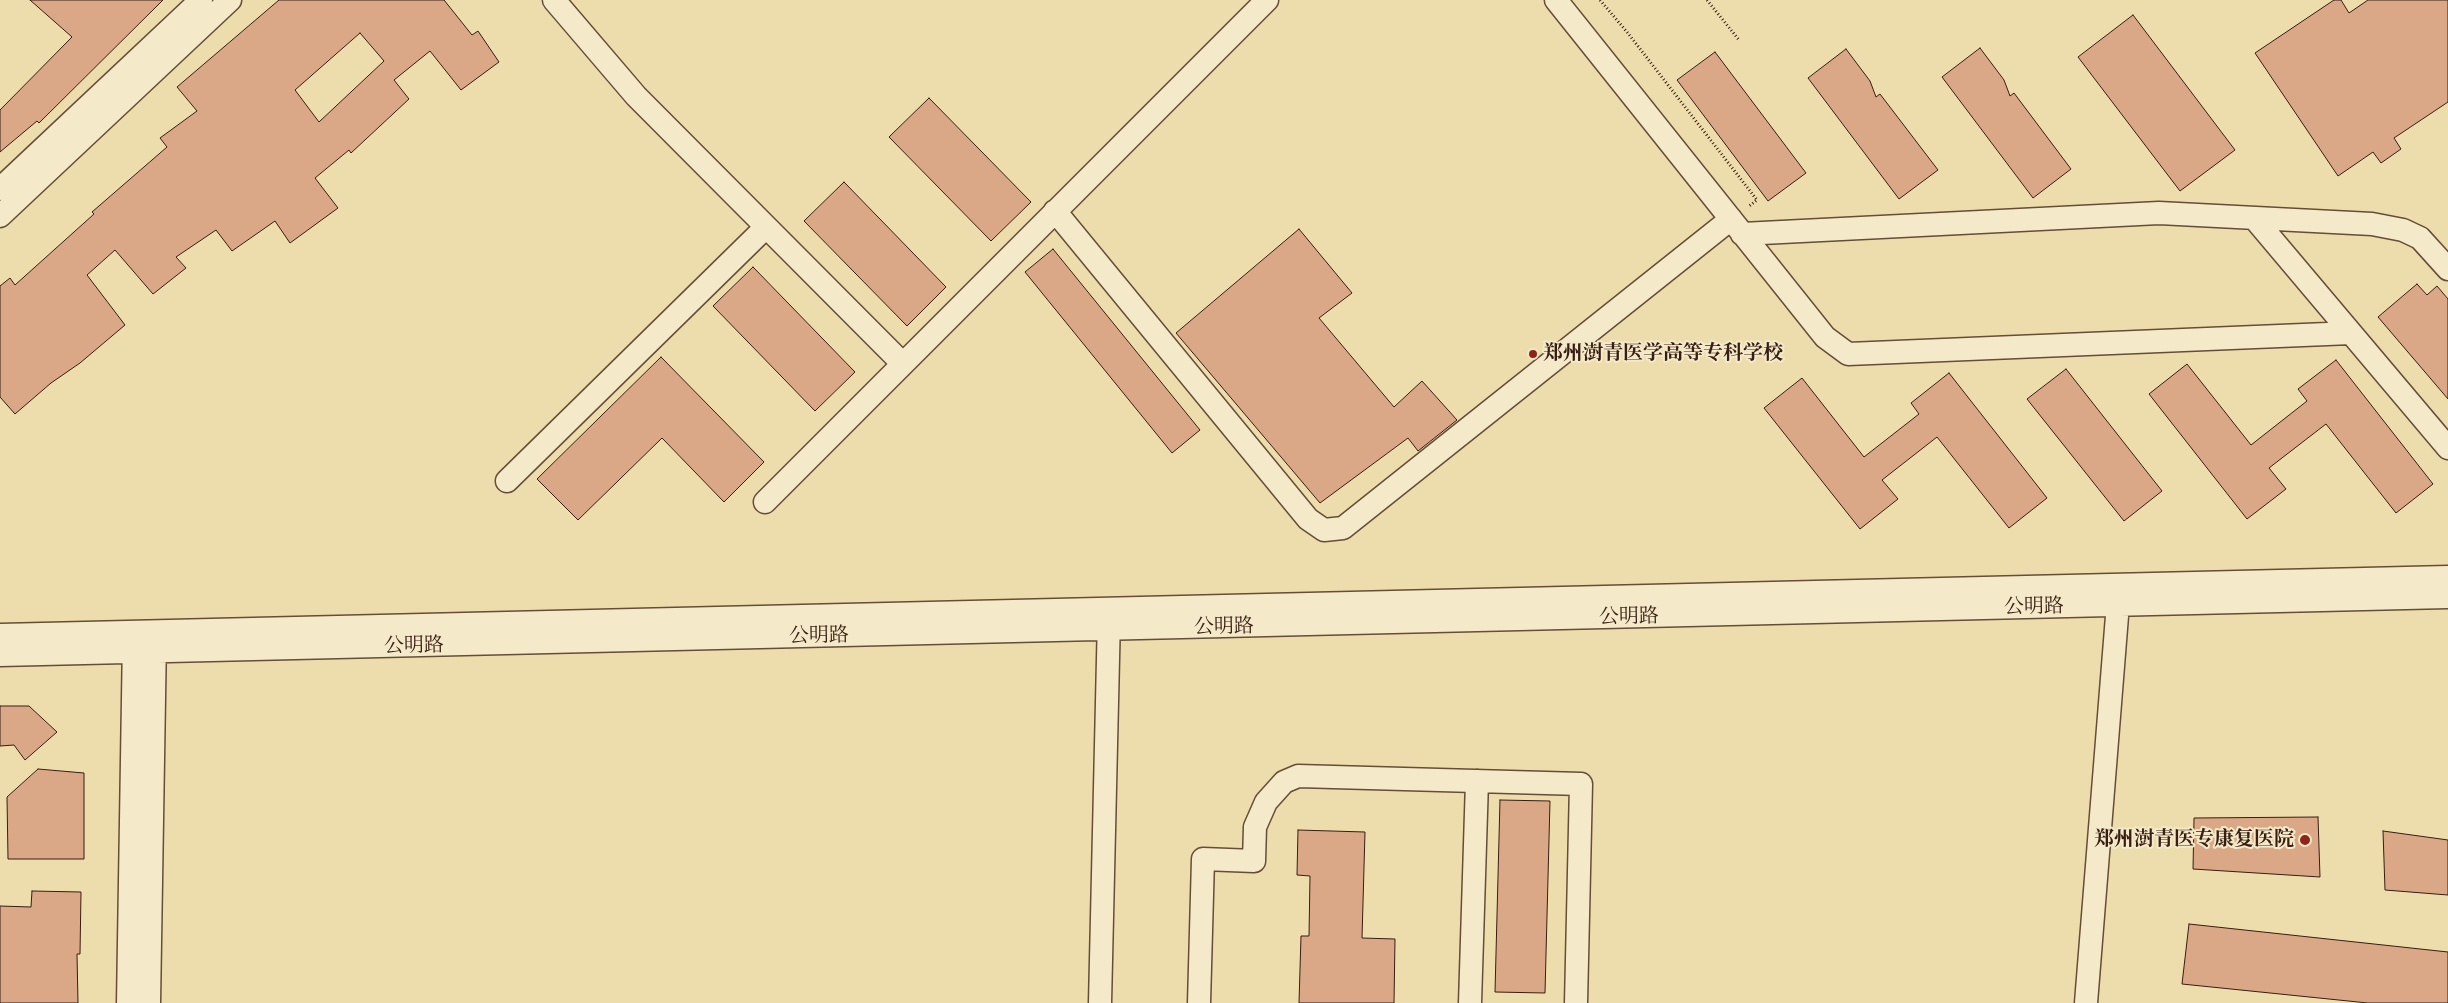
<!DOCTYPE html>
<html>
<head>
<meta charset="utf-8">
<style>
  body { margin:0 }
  canvas { display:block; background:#eeddac }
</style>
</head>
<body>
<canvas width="2448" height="1003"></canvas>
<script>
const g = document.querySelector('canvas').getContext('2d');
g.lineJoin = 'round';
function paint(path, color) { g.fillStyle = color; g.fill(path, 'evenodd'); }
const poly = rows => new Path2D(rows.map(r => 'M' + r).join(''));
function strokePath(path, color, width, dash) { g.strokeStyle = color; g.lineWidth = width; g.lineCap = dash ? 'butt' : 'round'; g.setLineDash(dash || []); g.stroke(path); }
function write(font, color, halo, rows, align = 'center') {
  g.font = font + ' "EB Garamond","Noto Serif SC",serif'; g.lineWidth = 4; g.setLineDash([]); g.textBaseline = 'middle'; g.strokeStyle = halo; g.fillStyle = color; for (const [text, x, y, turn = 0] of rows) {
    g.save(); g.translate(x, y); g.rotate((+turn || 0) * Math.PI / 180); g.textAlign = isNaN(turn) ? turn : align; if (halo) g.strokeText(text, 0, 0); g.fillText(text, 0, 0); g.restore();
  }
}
const building = poly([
  [30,0,163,0,39,123,37,121,0,152,0,110,72,37,30,0],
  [279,0,444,0,472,35,478,31,499,62,461,90,430,51,394,80,409,99,351,153,349,150,315,178,338,208,290,243,275,221,232,251,216,230,176,257,186,268,153,294,115,250,87,275,125,325,80,363,51,383,15,414,0,397,0,286,10,278,15,285,94,214,92,212,167,147,160,138,197,111,177,87,279,0],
  [360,33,384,61,319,122,295,90,360,33],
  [2334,0,2341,0,2349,13,2368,0,2448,0,2448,102,2394,138,2401,149,2381,163,2373,152,2338,176,2255,53,2334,0],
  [2133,15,2235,150,2180,191,2078,57,2133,15],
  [1980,48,2004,80,2010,96,2014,93,2071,169,2033,198,1942,77,1980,48],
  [1846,49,1870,81,1876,97,1880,94,1938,170,1899,199,1808,78,1846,49],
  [1715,52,1806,173,1768,201,1677,80,1715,52],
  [929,98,1031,202,991,241,889,137,929,98],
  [844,182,946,287,907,326,804,221,844,182],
  [1299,229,1352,293,1319,318,1394,407,1422,381,1457,420,1418,451,1408,438,1320,503,1176,333,1299,229],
  [1053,249,1200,430,1172,453,1025,272,1053,249],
  [753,267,855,372,815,411,713,306,753,267],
  [2417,284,2427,295,2437,286,2448,299,2448,399,2378,317,2417,284],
  [661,357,764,462,724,502,662,438,578,520,537,479,661,357],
  [2336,360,2433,484,2396,513,2326,424,2269,468,2286,489,2247,519,2149,394,2187,364,2251,445,2307,401,2298,389,2336,360],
  [2066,369,2162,491,2124,521,2027,399,2066,369],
  [1949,373,2047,498,2009,528,1937,437,1882,480,1898,499,1860,529,1764,408,1802,378,1864,457,1919,414,1911,403,1949,373],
  [0,706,29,706,57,732,25,760,14,745,0,746,0,706],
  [38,769,84,773,84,859,8,859,7,797,38,769],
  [1500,800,1550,801,1545,993,1495,992,1500,800],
  [2318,817,2320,877,2193,869,2194,818,2318,817],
  [1298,830,1365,832,1362,938,1395,939,1394,1003,1299,1003,1301,936,1309,936,1310,876,1297,875,1298,830],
  [2383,831,2448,840,2448,895,2385,890,2383,831],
  [32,891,81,892,80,954,77,954,78,1003,0,1003,0,906,31,907,32,891],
  [2189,924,2448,952,2448,1003,2368,1003,2182,984,2189,924]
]);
paint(building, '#dba887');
strokePath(building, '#371d12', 1);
const minor = poly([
  [554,0,636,96,903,364],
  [1556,0,1825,337,1848,354,2351,333],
  [0,189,201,0],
  [1055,211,1308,519,1324,530,1343,528,1731,219],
  [0,216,230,0],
  [2254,218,2448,448],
  [1742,234,2159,213,2372,224,2403,230,2420,238,2448,269],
  [507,481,766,227],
  [765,502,1267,0],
  [0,635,2448,577],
  [0,655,2448,597],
  [128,1003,134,638],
  [149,1003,155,637],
  [1100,1003,1109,616],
  [1199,1003,1203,859,1254,861,1255,827,1266,802,1284,782,1298,776,1581,784,1576,1003],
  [1470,1003,1477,781],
  [2086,1003,2119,591]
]);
strokePath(minor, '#654d38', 25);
strokePath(poly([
  [1600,0,1627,32,1757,200,1748,207],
  [1707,0,1739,40]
]), '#371d12', 3, [1, 2.5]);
strokePath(minor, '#f4e9c9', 22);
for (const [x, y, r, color] of [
  [1533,354,5,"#8f2418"],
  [2305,840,6,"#8f2418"]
]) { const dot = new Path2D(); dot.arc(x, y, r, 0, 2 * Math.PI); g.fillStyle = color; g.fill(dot); strokePath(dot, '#f4e9c9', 2); }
write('bold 20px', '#371d12', '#f4e9c9', [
  ["郑州澍青医学高等专科学校",1543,354],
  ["郑州澍青医专康复医院",2294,840,"right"]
], 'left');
write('20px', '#371d12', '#f4e9c9', [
  ["公明路",2034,607,-1],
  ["公明路",1629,617,-1],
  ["公明路",1224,627,-1],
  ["公明路",819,636,-1],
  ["公明路",414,646,-1]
]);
</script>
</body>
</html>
